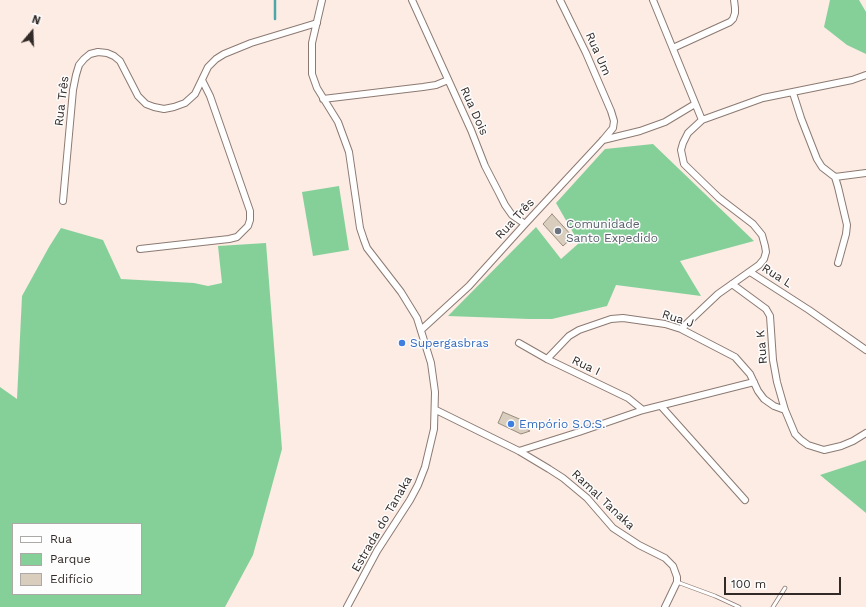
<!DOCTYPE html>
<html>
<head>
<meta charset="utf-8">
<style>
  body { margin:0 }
  #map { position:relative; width:866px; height:607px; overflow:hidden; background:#fcece4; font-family:"Work Sans",sans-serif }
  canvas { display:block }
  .legend { position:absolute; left:12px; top:523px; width:130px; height:72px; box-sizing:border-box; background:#fdfdfd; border:1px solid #aca9a7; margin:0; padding:5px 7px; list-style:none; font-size:12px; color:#322a27 }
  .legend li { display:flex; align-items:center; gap:8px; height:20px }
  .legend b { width:20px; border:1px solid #aca9a7 }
  .north { position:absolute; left:12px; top:12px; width:40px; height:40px; -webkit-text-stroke:3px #fdfdfd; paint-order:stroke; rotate:19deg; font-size:11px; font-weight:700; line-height:16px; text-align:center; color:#322a27 }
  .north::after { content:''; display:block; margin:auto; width:14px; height:18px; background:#322a27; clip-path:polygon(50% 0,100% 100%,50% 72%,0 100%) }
  .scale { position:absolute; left:724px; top:577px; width:117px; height:18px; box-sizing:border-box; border:2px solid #322a27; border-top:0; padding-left:5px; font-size:12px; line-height:14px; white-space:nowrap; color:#322a27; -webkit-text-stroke:3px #fdfdfd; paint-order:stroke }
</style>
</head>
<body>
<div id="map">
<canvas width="866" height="607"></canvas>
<ul class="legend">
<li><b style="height:5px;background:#fff"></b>Rua</li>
<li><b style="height:11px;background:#85d099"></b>Parque</li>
<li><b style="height:11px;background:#d9cdbd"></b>Edifício</li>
</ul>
<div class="north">N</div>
<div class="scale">100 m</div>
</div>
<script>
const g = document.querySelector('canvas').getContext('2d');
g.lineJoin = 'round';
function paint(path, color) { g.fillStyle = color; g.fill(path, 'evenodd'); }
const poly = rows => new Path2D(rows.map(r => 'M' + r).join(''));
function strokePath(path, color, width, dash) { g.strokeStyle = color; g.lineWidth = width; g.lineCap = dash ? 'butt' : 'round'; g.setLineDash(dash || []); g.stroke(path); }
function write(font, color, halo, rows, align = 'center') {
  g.font = font + ' "Work Sans",sans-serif'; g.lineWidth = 3; g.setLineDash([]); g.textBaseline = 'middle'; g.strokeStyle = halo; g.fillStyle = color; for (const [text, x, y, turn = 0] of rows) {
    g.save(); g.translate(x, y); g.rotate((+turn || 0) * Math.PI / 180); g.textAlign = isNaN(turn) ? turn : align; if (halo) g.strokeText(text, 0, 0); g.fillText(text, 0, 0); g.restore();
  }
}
paint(poly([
  [830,0,859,0,866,12,866,54,847,45,824,27],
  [653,144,754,241,680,261,701,296,616,285,607,306,552,319,529,319,448,316,536,227,561,259,579,243,556,203,605,149],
  [339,186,349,250,313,256,302,192],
  [61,228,103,240,121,279,194,283,208,286,222,283,218,246,266,243,282,449,253,555,225,607,0,607,0,387,17,399,22,296,49,247],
  [13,524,141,524,141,594,13,594],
  [866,460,866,513,820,475]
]), '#85d099');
strokePath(poly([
  [275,0,275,19]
]), '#4ca7ad', 2.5);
const building = poly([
  [552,214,573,237,563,246,543,224,552,214],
  [503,412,524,421,521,426,530,431,521,434,498,423,503,412]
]);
paint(building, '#d9cdbd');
strokePath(building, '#988d7d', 1);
const service = poly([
  [677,582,715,596,739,607],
  [773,607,785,588]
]);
const minor = poly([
  [322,0,312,43,312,74,317,88,338,122,349,152,360,228,364,240,367,248,401,292,417,318,431,363,435,392,434,429,425,467,418,485,410,500,377,551,347,607],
  [412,0,471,130,485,166,499,193,505,205,512,215,525,224],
  [653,0,702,120],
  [673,48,730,22,733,19,735,13,735,8,734,0],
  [793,93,801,118,817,159,822,167,835,177,838,187,847,225,846,234,838,263],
  [323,99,423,87,436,85,448,80],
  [603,140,640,131,665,122,695,104],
  [835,177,866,173],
  [63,201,73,90,76,75,79,65,84,59,90,54,98,52,107,53,114,56,120,61,138,96,146,104,154,107,164,109,174,107,185,103,195,94,208,67,216,59,224,54,251,43,317,23],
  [140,249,229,239,237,237,248,226,250,220,250,211,210,96,202,80],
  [750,272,809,310,866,350],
  [732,284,766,309,770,316,773,360,777,382,785,410,795,434,801,440,808,445,824,450,841,446,853,441,866,433],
  [681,329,718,294,759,265,764,259,766,252,765,246,762,235,753,224,719,198,684,164,681,150,683,143,688,133,702,120,763,98,852,80,866,75],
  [421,330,469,286,525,224,603,140,613,128,614,121,611,111,586,53,560,0],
  [519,343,547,359,628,398,643,410],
  [547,359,569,336,579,330,611,319,623,318,665,324,681,329,735,357,750,374,758,391,764,399,774,406,785,410],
  [661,406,745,500],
  [436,410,519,451,549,469,563,478,587,498,613,528,639,545,665,558,673,566,677,577,677,582,665,607],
  [519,451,579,432,643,410,754,382]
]);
strokePath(service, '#8c7a72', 4.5);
strokePath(minor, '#8c7a72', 8);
strokePath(service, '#fff', 3);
strokePath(minor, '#fff', 6);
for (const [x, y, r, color] of [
  [558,231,4,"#6b7280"],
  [402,343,4,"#3f7fe0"],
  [511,424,4,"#3f7fe0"]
]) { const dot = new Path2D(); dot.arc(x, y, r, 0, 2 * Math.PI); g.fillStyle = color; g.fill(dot); strokePath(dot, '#fdfdfd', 1.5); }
write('12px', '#322a27', '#fdfdfd', [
  ["Rua Um",598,54,66],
  ["Rua Três",62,101,-83],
  ["Rua Dois",474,111,66],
  ["Rua Três",515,219,-47],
  ["Rua L",777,276,33],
  ["Rua J",678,319,18],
  ["Rua K",762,347,-95],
  ["Rua I",586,366,26],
  ["Ramal Tanaka",603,500,43],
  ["Estrada do Tanaka",382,524,-60]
]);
write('12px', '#5b616d', '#fdfdfd', [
  ["Comunidade",566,224],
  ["Santo Expedido",566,238]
], 'left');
write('12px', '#366cbe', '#fdfdfd', [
  ["Supergasbras",410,343],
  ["Empório S.O.S.",519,424]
], 'left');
</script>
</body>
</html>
